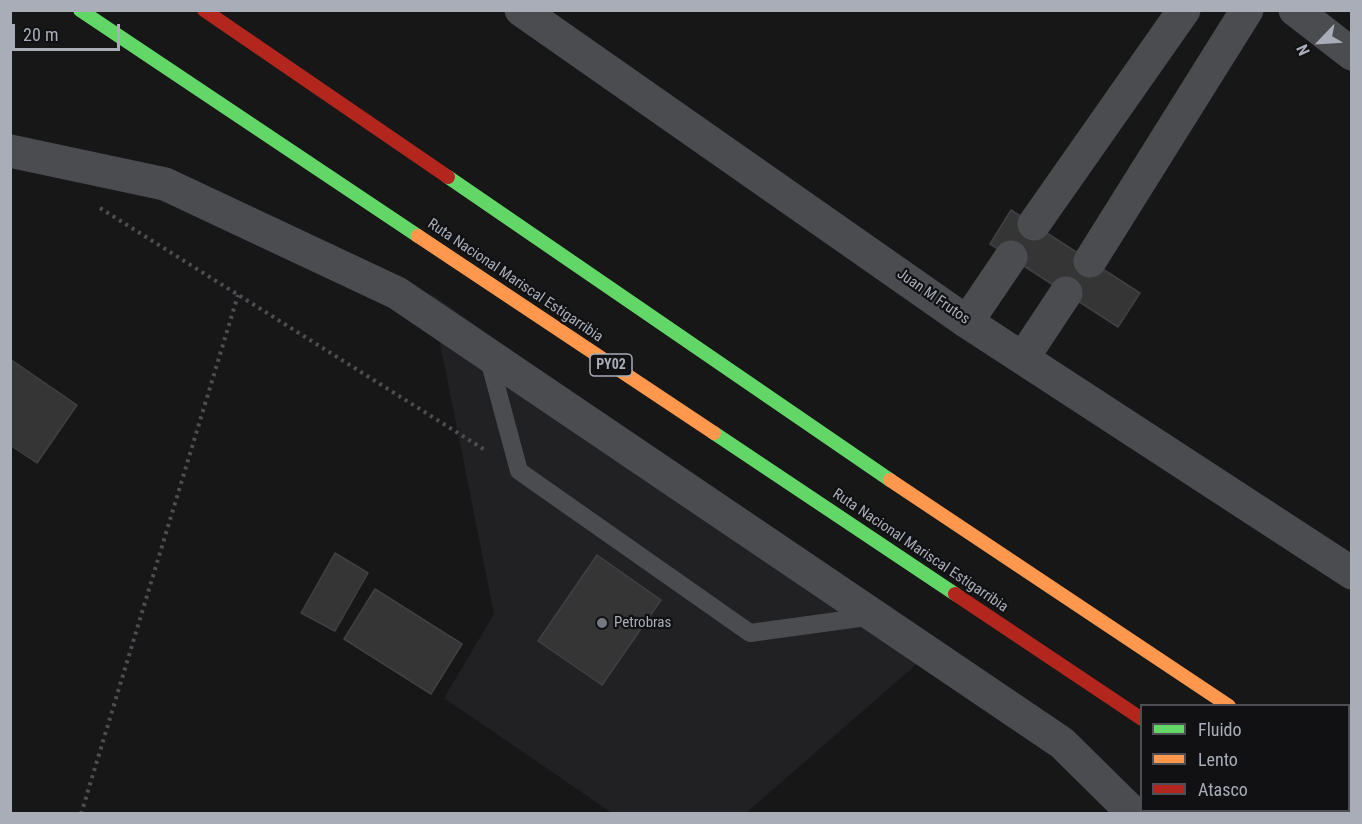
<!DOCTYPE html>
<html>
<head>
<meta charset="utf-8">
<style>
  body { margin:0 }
  #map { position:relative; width:1362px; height:824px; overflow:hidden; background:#171717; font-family:"Roboto Condensed",sans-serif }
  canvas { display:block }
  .frame { position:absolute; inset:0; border:12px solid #a8adb8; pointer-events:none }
  .legend { position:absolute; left:1140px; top:704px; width:210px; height:108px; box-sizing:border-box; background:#111113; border:2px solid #4d4f55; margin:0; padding:8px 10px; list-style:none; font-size:18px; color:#a8adb8 }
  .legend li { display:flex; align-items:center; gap:12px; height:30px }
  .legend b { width:30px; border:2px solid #4d4f55 }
  .north { position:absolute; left:1290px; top:12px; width:60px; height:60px; -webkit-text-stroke:4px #111113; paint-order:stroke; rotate:245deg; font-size:16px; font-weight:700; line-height:24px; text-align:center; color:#a8adb8 }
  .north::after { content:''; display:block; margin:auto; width:21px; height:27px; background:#a8adb8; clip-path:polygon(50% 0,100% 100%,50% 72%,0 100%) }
  .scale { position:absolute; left:12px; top:24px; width:108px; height:27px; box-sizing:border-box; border:3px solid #a8adb8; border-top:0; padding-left:8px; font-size:18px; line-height:21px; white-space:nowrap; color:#a8adb8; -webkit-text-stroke:4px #111113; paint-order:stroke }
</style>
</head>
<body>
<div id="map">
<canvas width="1362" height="824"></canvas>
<div class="frame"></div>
<ul class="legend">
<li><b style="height:8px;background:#63d668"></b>Fluido</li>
<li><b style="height:8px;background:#ff974d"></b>Lento</li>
<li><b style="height:8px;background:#b3261e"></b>Atasco</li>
</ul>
<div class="north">N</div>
<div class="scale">20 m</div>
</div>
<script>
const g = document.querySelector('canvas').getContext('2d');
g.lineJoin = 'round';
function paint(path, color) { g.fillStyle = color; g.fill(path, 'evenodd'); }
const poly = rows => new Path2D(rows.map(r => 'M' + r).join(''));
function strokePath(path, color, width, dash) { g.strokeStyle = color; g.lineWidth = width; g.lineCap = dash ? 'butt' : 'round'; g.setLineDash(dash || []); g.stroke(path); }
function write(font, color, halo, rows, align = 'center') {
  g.font = font + ' "Roboto Condensed",sans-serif'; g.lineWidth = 4.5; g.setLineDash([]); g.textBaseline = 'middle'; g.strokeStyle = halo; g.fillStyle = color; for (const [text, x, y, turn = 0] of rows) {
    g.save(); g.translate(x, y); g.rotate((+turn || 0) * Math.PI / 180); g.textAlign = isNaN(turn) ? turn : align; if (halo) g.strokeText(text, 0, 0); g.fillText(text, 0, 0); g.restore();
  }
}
paint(poly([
  [430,293,935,648,746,813,612,813,444,698,494,614]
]), '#212123');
const building = poly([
  [1011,210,1140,293,1118,327,990,244,1011,210],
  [10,359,77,405,37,463,10,445,10,359],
  [335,553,368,573,335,631,301,613,335,553],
  [597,555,661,600,602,685,538,641,597,555],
  [375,589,462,644,431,694,344,639,375,589]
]);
paint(building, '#353536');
strokePath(building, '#3f4043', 1.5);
strokePath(poly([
  [100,208,485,450],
  [81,814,238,295]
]), '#4d4e52', 4, [3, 4.5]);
strokePath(poly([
  [488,356,519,471,750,633,874,616]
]), '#4b4c50', 18);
strokePath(poly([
  [521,10,967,322,1352,573],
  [1295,10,1352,54],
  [10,151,165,184,397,293,1062,743,1134,814],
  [1034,224,1184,10],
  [1090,261,1247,10],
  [967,322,1011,257],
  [1023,358,1066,293]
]), '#4b4c50', 33);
strokePath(poly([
  [80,10,418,236],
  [448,177,890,480],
  [714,433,955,594]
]), '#63d668', 14);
strokePath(poly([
  [418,236,714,433],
  [890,480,1229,706],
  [1348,784,1352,786]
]), '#ff974d', 14);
strokePath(poly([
  [204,10,448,177],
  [955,594,1142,719],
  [1279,810,1283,814]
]), '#b3261e', 14);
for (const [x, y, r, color] of [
  [602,623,6,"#757880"]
]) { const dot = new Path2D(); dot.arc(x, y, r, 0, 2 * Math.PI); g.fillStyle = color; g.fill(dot); strokePath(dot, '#111113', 2); }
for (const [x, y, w] of [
  [611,365,42]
]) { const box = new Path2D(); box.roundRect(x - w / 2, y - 11, w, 22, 4.5); g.fillStyle = '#111113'; g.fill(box); strokePath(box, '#a8adb8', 1.5); }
write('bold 14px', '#a8adb8', null, [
  ["PY02",611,365]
]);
write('15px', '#a8adb8', '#111113', [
  ["Ruta Nacional Mariscal Estigarribia",515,281,34],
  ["Juan M Frutos",933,297,35],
  ["Ruta Nacional Mariscal Estigarribia",920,551,34]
]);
write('15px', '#a8adb8', '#111113', [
  ["Petrobras",614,623]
], 'left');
</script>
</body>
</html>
